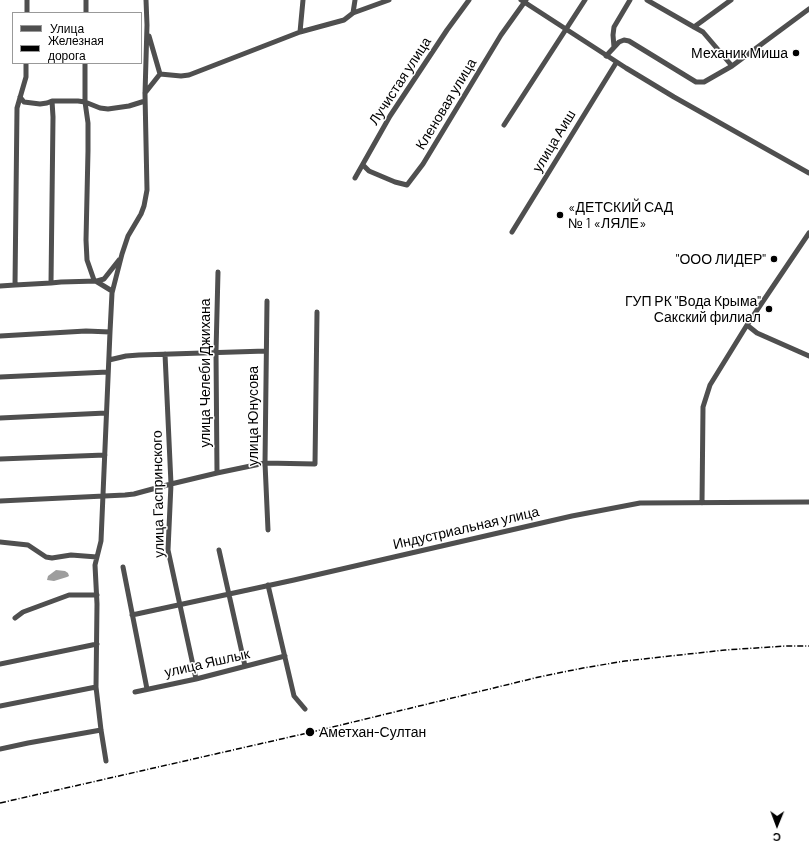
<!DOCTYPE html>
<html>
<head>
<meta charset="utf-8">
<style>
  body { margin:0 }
  #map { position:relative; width:809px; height:857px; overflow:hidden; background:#fff; font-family:Barlow,sans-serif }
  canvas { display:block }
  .legend { position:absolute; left:12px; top:12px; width:130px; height:52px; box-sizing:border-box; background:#fff; border:1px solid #999; margin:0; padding:5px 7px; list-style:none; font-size:12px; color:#000 }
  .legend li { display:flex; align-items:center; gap:8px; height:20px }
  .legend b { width:20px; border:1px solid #999 }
  .north { position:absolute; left:757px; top:805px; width:40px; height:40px; -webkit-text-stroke:3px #fff; paint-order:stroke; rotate:181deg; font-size:11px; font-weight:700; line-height:16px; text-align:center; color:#000 }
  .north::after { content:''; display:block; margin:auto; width:14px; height:18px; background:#000; clip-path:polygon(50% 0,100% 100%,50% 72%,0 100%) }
</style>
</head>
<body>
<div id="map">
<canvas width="809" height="857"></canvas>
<ul class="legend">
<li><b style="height:5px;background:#4f4f4f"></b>Улица</li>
<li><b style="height:5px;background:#000"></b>Железная дорога</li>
</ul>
<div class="north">С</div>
</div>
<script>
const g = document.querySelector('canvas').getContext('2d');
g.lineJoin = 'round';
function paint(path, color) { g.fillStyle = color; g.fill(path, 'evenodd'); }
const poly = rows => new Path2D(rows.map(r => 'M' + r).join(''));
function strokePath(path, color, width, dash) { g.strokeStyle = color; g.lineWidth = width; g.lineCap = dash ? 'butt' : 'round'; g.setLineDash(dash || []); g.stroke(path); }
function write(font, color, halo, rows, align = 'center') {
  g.font = font + ' Barlow,sans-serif'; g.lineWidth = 3; g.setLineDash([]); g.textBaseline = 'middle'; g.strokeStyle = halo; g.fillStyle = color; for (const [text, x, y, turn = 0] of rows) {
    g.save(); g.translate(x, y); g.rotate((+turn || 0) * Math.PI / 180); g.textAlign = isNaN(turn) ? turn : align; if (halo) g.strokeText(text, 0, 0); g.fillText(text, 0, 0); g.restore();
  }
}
paint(poly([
  [56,570,65,571,68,573,69,576,67,577,54,581,47,580,48,576]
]), '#9d9d9d');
strokePath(poly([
  [521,0,626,68,674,97,809,173],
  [647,0,694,27,703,32,732,66],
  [27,13,27,0],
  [86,13,86,0],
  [353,13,355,0],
  [694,27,731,0],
  [300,32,303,0],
  [149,36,160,74],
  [614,47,613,35,614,27,630,0],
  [606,56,619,42,624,40,629,41,696,82,704,82,732,66,809,9],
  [85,63,85,102,88,123,88,151,86,240,87,260,94,280,112,291],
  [145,93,160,74,181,76,189,75,300,32,344,20,353,13,389,0],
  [20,97,24,102,40,104,47,103,52,101,78,101,85,102,100,108,108,109,129,106,145,101],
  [504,125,585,0],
  [363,165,369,171,395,182,407,185,423,164,501,35,526,0],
  [355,178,390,116,447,30,469,0],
  [512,232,616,63],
  [51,283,53,117,52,101],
  [15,285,17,108,26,77,26,63],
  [0,286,15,285,51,283,61,282,97,281,104,279,119,260],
  [267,301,265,463,268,530],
  [747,325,757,333,809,356],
  [0,336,86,331,110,332],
  [165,354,171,484,168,550,196,679],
  [109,360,126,356,139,355,266,351],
  [0,377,108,372],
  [0,418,106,413],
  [0,459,105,455],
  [217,473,216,352,218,272],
  [0,501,125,495,134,494,171,484,217,473,265,463,315,464,317,312],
  [702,503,703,407,710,385,747,325,809,233],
  [0,542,28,545,46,557,52,558,71,555,97,557],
  [219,550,245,666],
  [123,567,147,689],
  [268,585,294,696,305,709],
  [132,615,294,580,572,516,640,503,809,502],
  [15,618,23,612,69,595,97,595],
  [0,664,97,644],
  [135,692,196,679,285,656],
  [0,706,96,687],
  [0,749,28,743,101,730],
  [106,761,101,730,96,687,97,604,95,565,101,541,110,332,112,293,122,254,128,236,141,214,144,206,147,190,145,94,147,25,146,0]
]), '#4f4f4f', 5);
strokePath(poly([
  [0,803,312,732,539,677,583,668,625,661,725,650,786,646,809,646]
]), '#000', 1.5, [6, 2, 1, 2]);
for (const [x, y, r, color] of [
  [796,53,4,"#000"],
  [560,215,4,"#000"],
  [774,259,4,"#000"],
  [769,309,4,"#000"],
  [310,732,5,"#000"]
]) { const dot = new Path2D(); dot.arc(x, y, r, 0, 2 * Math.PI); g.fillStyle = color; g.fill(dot); strokePath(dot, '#fff', 1.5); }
write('14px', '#000', '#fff', [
  ["Механик Миша",788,53],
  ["«ДЕТСКИЙ САД",568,207,"left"],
  ["№ 1 «ЛЯЛЕ»",568,223,"left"],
  ["\"ООО ЛИДЕР\"",766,259],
  ["ГУП РК \"Вода Крыма\"",761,301],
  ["Сакский филиал",761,317],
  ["Аметхан-Султан",319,732,"left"]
], 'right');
write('14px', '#000', '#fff', [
  ["Лучистая улица",400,81,-57],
  ["Кленовая улица",446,104,-59],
  ["улица Аиш",554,141,-59],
  ["улица Челеби Джихана",205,373,-90],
  ["улица Юнусова",253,416,-90],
  ["улица Гаспринского",158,494,-91],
  ["Индустриальная улица",466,528,-13],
  ["улица Яшлык",207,663,-13]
]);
</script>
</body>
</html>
